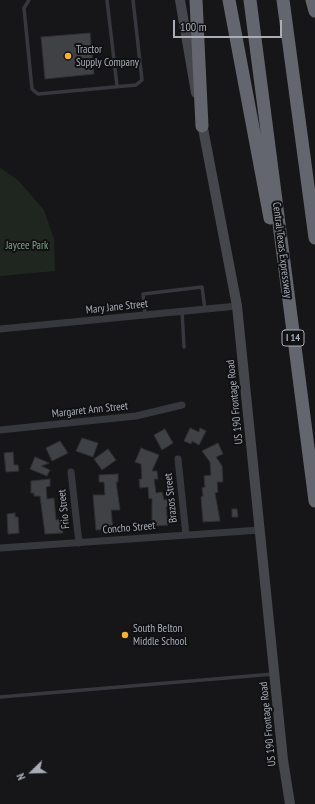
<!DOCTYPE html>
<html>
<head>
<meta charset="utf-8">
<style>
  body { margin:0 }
  #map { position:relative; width:315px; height:804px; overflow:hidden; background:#161618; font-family:"PT Sans Narrow",sans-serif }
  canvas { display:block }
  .north { position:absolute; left:12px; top:752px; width:40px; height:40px; -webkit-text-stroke:3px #111113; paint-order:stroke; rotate:247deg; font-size:11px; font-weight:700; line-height:16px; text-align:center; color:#a8adb8 }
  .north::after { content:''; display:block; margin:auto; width:14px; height:18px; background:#a8adb8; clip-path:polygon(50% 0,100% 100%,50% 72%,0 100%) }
  .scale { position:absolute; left:173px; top:20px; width:109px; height:18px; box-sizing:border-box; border:2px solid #a8adb8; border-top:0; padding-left:5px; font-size:12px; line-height:14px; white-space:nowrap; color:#a8adb8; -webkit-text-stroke:3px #111113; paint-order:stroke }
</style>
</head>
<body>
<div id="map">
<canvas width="315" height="804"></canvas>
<div class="north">N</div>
<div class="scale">100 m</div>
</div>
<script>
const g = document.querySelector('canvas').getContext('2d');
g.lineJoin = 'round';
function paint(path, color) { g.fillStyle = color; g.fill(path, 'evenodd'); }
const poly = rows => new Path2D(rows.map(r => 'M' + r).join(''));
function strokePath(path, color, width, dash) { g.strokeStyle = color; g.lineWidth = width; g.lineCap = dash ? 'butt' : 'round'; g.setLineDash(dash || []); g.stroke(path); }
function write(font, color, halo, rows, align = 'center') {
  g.font = font + ' "PT Sans Narrow",sans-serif'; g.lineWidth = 4; g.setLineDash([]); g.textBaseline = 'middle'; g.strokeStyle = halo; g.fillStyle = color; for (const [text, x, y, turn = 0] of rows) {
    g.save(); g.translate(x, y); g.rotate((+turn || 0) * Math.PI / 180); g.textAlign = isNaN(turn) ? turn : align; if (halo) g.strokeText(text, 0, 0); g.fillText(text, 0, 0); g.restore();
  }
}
paint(poly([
  [0,168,18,180,44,210,54,239,55,271,0,276]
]), '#1e261f');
const building = poly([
  [90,33,94,74,45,79,41,37,90,33],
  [190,428,199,432,200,428,206,431,199,445,192,441,191,444,184,441,190,428],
  [165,429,173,443,162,450,154,435,165,429],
  [82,438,98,443,93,457,76,451,82,438],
  [60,441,68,453,52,461,46,448,60,441],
  [218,443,223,454,216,457,222,466,223,482,217,482,218,492,215,493,220,521,203,522,201,497,203,496,202,488,205,487,204,476,211,475,210,462,202,451,218,443],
  [141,448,159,455,152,471,157,471,158,479,154,479,156,493,162,492,164,500,168,499,168,506,166,507,168,525,152,526,152,498,149,499,148,487,140,488,139,479,142,479,141,464,135,462,141,448],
  [108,449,116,460,102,470,94,459,108,449],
  [13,452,14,465,18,465,19,471,6,472,4,453,13,452],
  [35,457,49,463,41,466,50,470,47,476,30,469,35,457],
  [118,474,118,482,116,482,120,510,111,510,113,529,96,530,93,495,105,495,104,482,99,482,99,475,118,474],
  [50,479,50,486,46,487,47,499,54,498,56,520,60,519,63,533,45,534,40,496,34,496,34,493,31,493,31,481,50,479],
  [232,509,237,509,238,517,232,517,232,509],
  [15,513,15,517,18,517,19,533,8,534,7,514,15,513]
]);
paint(building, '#404145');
strokePath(building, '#303034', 1);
strokePath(poly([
  [29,0,24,8,32,89,38,94,136,85,142,80,133,0],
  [107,0,117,86],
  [182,311,184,347],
  [145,315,143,294,202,287,205,309],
  [0,697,274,674]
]), '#37383d', 3.5);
strokePath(poly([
  [0,329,237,306],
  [0,430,136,416,182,405],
  [178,459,186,535],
  [71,472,79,543],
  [0,548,260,530]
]), '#37383d', 7);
strokePath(poly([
  [180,0,196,93],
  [201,118,237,306,283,760,290,804]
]), '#45474d', 10);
strokePath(poly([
  [196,0,202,126],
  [229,0,270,218],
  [250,0,315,501],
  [283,0,315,238],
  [312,0,315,11]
]), '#63666e', 13);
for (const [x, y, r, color] of [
  [68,56,4,"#f2b134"],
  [125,635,4,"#f2b134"]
]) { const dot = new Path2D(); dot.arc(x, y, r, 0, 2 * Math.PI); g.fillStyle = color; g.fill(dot); strokePath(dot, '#111113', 1.5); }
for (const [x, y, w] of [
  [293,338,22]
]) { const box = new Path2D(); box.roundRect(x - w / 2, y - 8, w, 16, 3); g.fillStyle = '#111113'; g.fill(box); strokePath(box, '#a8adb8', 1); }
write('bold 10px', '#a8adb8', null, [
  ["I 14",293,338]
]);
write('11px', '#a8adb8', '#111113', [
  ["Tractor",76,50],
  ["Supply Company",76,63],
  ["South Belton",133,629],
  ["Middle School",133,642]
], 'left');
write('11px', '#7fa381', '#111113', [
  ["Jaycee Park",27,246]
]);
write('11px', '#a8adb8', '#111113', [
  ["Central Texas Expressway",282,250,83],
  ["Mary Jane Street",117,307,-6],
  ["US 190 Frontage Road",235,402,-96],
  ["Margaret Ann Street",90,410,-6],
  ["Brazos Street",171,498,-96],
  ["Frio Street",64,509,-96],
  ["Concho Street",129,528,-5],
  ["US 190 Frontage Road",268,724,-96]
]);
</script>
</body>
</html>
